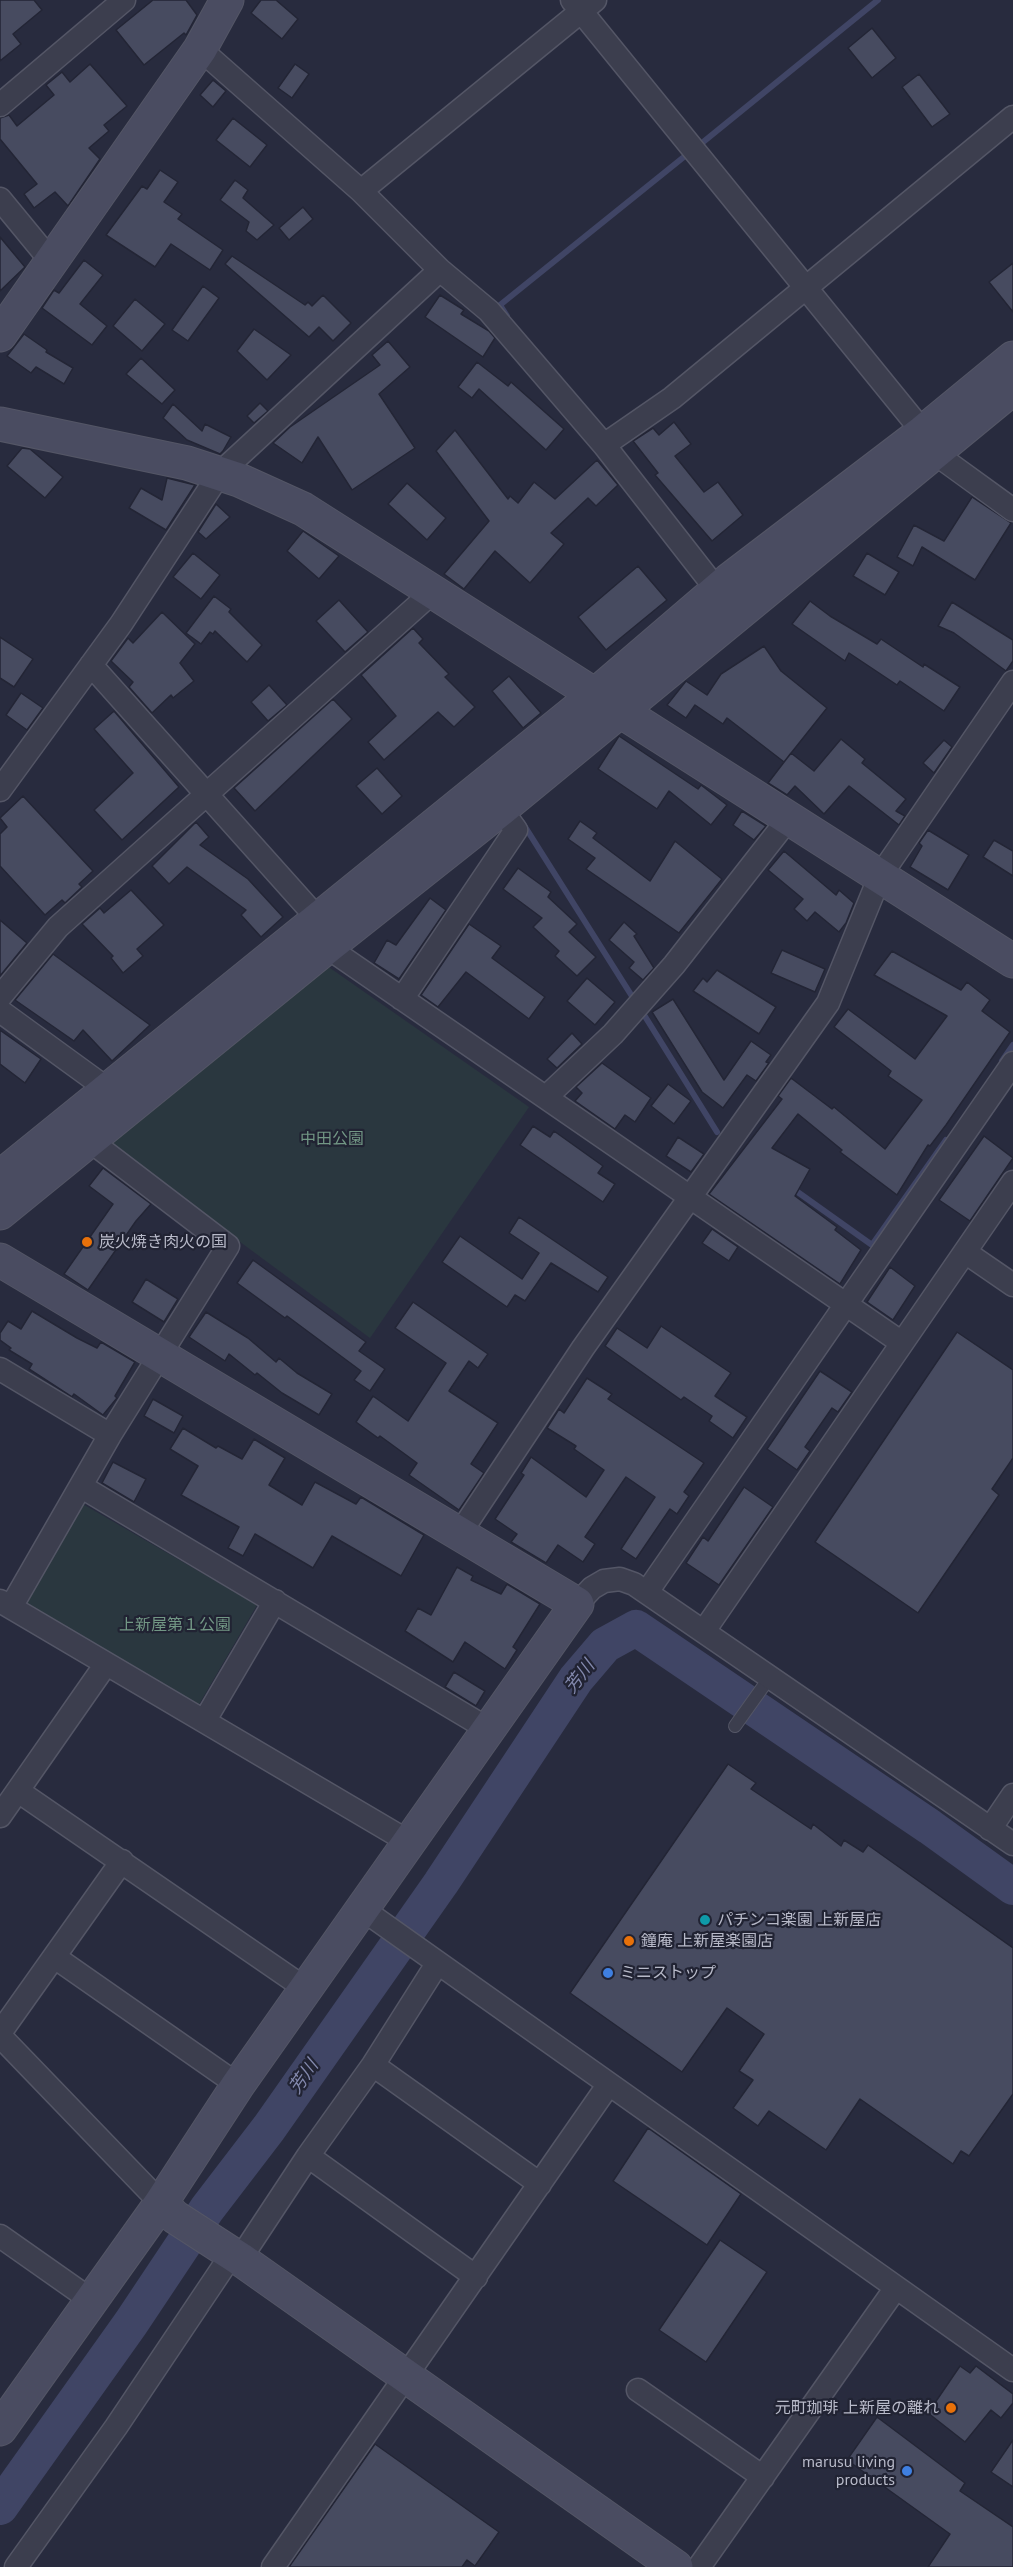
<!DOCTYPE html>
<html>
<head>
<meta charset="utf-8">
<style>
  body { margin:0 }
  canvas { display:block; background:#282b3e }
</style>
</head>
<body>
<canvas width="1013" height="2567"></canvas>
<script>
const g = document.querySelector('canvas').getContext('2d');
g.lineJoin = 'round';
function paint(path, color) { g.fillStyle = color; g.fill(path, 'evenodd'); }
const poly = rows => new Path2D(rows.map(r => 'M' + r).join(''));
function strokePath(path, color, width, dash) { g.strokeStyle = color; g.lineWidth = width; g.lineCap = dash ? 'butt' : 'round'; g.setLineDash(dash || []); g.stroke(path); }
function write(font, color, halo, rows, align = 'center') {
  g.font = font + ' "PT Sans","Noto Sans JP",sans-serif'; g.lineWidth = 4.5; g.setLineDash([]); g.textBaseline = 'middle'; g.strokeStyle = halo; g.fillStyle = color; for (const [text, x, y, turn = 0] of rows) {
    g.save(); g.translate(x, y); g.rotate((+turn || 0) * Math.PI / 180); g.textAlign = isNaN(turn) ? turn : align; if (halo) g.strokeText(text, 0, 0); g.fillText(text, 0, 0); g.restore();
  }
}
paint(poly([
  [320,961,529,1107,370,1338,101,1139],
  [81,1503,257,1605,198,1706,23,1604]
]), '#2a373f');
strokePath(poly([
  [697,147,878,0],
  [507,316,500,305,690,152],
  [522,822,635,1001],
  [641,1010,717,1132],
  [1002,1061,1013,1045],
  [792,1188,872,1245,946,1140]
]), '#404565', 6);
strokePath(poly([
  [0,2507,131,2323,207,2209,269,2128,441,1883,576,1679,605,1645,636,1628,930,1827,1013,1887]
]), '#404565', 36);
const building = poly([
  [0,0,34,0,42,10,13,34,21,44,0,61,0,0],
  [153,0,186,0,197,15,186,35,184,33,144,65,116,30,153,0],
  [261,0,276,0,298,19,282,39,251,13,261,0],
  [872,28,896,58,872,78,848,48,872,28],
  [90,64,127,106,104,125,109,131,89,148,100,159,68,206,55,192,34,208,24,194,37,184,0,139,0,118,9,115,17,126,54,95,46,85,62,72,70,82,90,64],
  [295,64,309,74,292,98,278,88,295,64],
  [919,74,950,114,932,127,902,87,919,74],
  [213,80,226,91,213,107,200,95,213,80],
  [233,118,267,145,250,167,216,140,233,118],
  [160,170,178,182,164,202,182,214,178,219,223,250,210,270,171,244,155,267,106,235,142,186,147,189,160,170],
  [235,180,248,190,243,198,274,225,257,240,246,231,249,222,220,200,235,180],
  [303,207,313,219,289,240,279,228,303,207],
  [0,237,25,267,0,291,0,237],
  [232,256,305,305,308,302,312,306,323,295,351,323,333,341,319,327,309,337,225,264,232,256],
  [84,260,103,275,80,304,107,326,92,345,42,308,54,290,59,293,84,260],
  [1013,263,1013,312,989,282,1013,263],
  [203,286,219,298,188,341,172,330,203,286],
  [440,295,464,310,461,314,489,331,495,338,483,357,425,317,440,295],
  [135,299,165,324,142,351,113,326,135,299],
  [254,329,291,355,267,380,237,351,254,329],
  [24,334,47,350,46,352,73,368,64,384,36,367,31,373,7,356,24,334],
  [388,341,410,367,379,394,415,448,352,490,318,437,302,463,273,443,290,427,380,365,372,355,388,341],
  [141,358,175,390,162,404,126,374,141,358],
  [477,362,508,386,511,382,564,429,546,450,479,389,472,398,458,387,477,362],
  [260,403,268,411,254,423,247,416,260,403],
  [173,404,202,431,205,424,231,437,223,451,220,454,187,440,163,418,173,404],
  [674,422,691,444,675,456,704,492,718,482,743,515,712,541,655,475,658,473,633,441,653,428,659,435,674,422],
  [455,430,508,499,510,496,518,503,534,482,555,499,597,460,618,485,596,506,588,498,551,533,564,544,530,583,495,551,464,589,444,574,489,521,436,451,455,430],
  [22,448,30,449,63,477,45,498,7,466,22,448],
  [167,478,195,485,166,530,129,508,141,488,162,500,167,478],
  [407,483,446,518,427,540,388,504,407,483],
  [972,497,1011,523,975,580,922,547,913,566,897,557,914,525,944,541,972,497],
  [216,504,230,517,206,539,198,532,216,504],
  [303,531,339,556,319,579,287,551,303,531],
  [193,553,220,575,201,599,173,577,193,553],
  [867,553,899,572,885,595,853,576,867,553],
  [638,566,667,600,606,650,578,617,638,566],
  [214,596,231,609,229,612,262,645,247,662,215,631,213,634,210,632,201,644,186,633,214,596],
  [339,600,368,632,345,652,316,621,339,600],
  [810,601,830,616,877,644,881,639,923,667,924,664,960,687,944,711,900,681,897,685,849,653,845,661,792,624,810,601],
  [952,602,1013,640,1013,661,1006,671,954,633,938,626,952,602],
  [162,612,195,644,180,663,194,681,173,698,171,695,152,713,129,687,133,682,111,661,128,638,133,643,162,612],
  [413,628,423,639,419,643,449,674,445,677,475,707,454,727,438,712,384,760,368,742,396,716,361,675,413,628],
  [0,637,33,659,14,687,0,678,0,637],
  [764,646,781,671,827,708,784,762,727,718,723,724,695,705,686,718,667,705,686,681,707,695,721,674,764,646],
  [509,676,541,713,523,728,492,691,509,676],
  [269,685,287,705,268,721,251,702,269,685],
  [21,693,43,708,27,730,6,715,21,693],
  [333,699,352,719,255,811,234,788,333,699],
  [114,711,179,787,122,840,94,810,133,773,94,729,114,711],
  [619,736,698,789,701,785,727,805,711,825,669,791,657,809,598,769,619,736],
  [841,739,865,759,862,763,906,799,896,811,905,816,899,825,849,786,824,814,795,786,787,795,768,783,791,753,814,771,841,739],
  [944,740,952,747,934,773,923,763,944,740],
  [377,768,402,796,382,814,356,786,377,768],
  [23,796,93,871,79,884,82,887,65,903,62,900,45,915,0,866,0,834,7,827,0,818,23,796],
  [742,811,766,826,754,840,733,825,742,811],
  [580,821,597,833,593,838,650,881,675,841,722,879,679,933,586,869,595,858,568,839,580,821],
  [196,822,209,837,200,845,248,879,283,917,261,937,241,915,246,910,187,867,169,884,152,866,196,822],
  [928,830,969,855,948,890,910,867,922,846,919,843,928,830],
  [994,840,1013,851,1013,876,983,857,994,840],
  [784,851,836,895,839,890,854,903,846,923,839,932,815,912,807,921,794,909,803,899,768,870,784,851],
  [518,868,551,892,548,897,577,924,569,932,596,957,577,976,555,956,559,951,533,927,542,918,503,889,518,868],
  [131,890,164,925,137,949,143,956,123,973,111,958,113,956,82,924,100,908,104,913,131,890],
  [430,898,446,910,399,979,374,963,387,940,396,945,430,898],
  [0,920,27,943,0,976,0,920],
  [624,922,637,934,634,936,654,968,643,980,629,968,634,962,609,940,624,922],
  [469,924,501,946,492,958,545,997,529,1019,466,972,438,1007,421,995,469,924],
  [782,950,825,969,815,992,771,973,782,950],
  [892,951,961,990,967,982,990,1000,982,1011,1010,1032,946,1125,930,1146,928,1145,897,1195,840,1152,842,1150,798,1114,772,1148,810,1169,795,1196,837,1227,835,1230,861,1250,840,1284,709,1194,782,1099,778,1096,791,1078,832,1109,834,1107,885,1149,922,1100,888,1076,891,1071,834,1027,848,1009,915,1059,947,1016,874,975,892,951],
  [53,954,150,1025,112,1061,83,1030,74,1041,15,1000,53,954],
  [717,970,776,1007,759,1034,693,991,703,978,707,982,717,970],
  [587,978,615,1002,595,1025,567,1001,587,978],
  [673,999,724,1080,751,1041,771,1055,766,1062,769,1063,756,1081,747,1075,723,1108,702,1092,652,1012,673,999],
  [0,1030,41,1059,25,1083,0,1064,0,1030],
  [572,1033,582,1044,557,1068,547,1059,572,1033],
  [602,1063,651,1098,635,1122,625,1115,615,1129,575,1101,582,1093,576,1087,602,1063],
  [668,1084,691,1101,674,1124,651,1106,668,1084],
  [533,1126,550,1137,554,1131,603,1166,598,1173,615,1184,603,1202,520,1145,533,1126],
  [984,1136,1013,1158,970,1221,939,1200,984,1136],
  [678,1137,704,1154,691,1172,666,1156,678,1137],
  [103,1168,151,1204,136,1221,88,1290,64,1274,113,1204,89,1186,103,1168],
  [519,1217,608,1277,598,1292,551,1263,525,1301,515,1295,507,1307,442,1262,460,1236,522,1279,539,1253,509,1233,519,1217],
  [712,1229,738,1247,729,1261,702,1243,712,1229],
  [253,1260,366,1342,359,1351,385,1369,370,1391,354,1380,361,1371,287,1316,285,1318,237,1283,253,1260],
  [890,1267,915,1286,893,1320,867,1302,890,1267],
  [146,1279,178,1299,164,1322,132,1302,146,1279],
  [413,1302,488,1354,478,1368,469,1361,449,1391,498,1423,471,1464,484,1473,459,1510,409,1475,417,1463,380,1436,378,1438,356,1422,373,1396,408,1421,446,1363,395,1328,413,1302],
  [32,1311,77,1338,97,1348,101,1342,135,1362,115,1396,117,1398,103,1415,74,1394,72,1397,29,1369,32,1364,9,1350,11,1348,0,1340,0,1333,8,1321,21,1329,32,1311],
  [206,1312,248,1338,276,1362,279,1358,297,1373,332,1394,319,1415,282,1393,257,1373,255,1375,229,1354,225,1361,189,1337,206,1312],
  [661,1326,731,1373,715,1396,747,1417,733,1438,709,1421,712,1416,684,1397,681,1400,605,1346,617,1328,647,1348,661,1326],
  [957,1332,1013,1370,1013,1458,992,1489,999,1495,918,1613,815,1542,957,1332],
  [820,1371,852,1392,838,1412,832,1408,805,1447,810,1451,797,1470,767,1449,820,1371],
  [587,1378,612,1394,608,1399,704,1463,684,1492,689,1496,677,1514,670,1509,636,1559,621,1549,655,1497,626,1477,585,1537,595,1544,583,1562,558,1545,546,1563,511,1542,517,1534,495,1519,524,1475,521,1473,531,1457,586,1497,604,1470,574,1449,576,1446,547,1428,559,1409,564,1413,587,1378],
  [153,1399,183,1416,174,1433,144,1416,153,1399],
  [183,1428,216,1448,218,1446,242,1459,254,1439,285,1458,269,1485,302,1505,315,1482,356,1504,361,1497,424,1535,401,1576,332,1536,313,1568,255,1534,243,1556,228,1548,239,1527,181,1495,198,1466,170,1449,183,1428],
  [113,1462,146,1479,134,1502,102,1483,113,1462],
  [744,1487,773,1507,719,1585,686,1563,703,1537,708,1541,744,1487],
  [457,1567,473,1576,471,1580,501,1594,507,1584,540,1604,513,1647,517,1650,505,1669,465,1642,453,1662,405,1631,418,1608,431,1615,457,1567],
  [454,1672,485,1691,476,1706,445,1687,454,1672],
  [728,1764,756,1783,751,1789,811,1829,813,1824,841,1846,844,1840,863,1852,868,1845,1013,1948,1013,2094,969,2156,961,2151,953,2164,860,2099,826,2150,769,2111,758,2126,733,2108,753,2080,739,2071,764,2034,727,2008,682,2072,570,1993,728,1764],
  [648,2128,741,2194,707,2245,613,2181,648,2128],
  [720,2240,767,2272,706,2362,659,2330,720,2240],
  [960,2366,970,2373,976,2366,1013,2394,1013,2403,1001,2418,991,2410,965,2442,928,2413,960,2366],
  [877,2417,965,2483,960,2491,1013,2527,1013,2567,928,2567,950,2534,847,2460,877,2417],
  [1013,2440,1013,2487,991,2472,1013,2440],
  [375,2444,499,2532,475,2566,467,2560,462,2567,289,2567,375,2444]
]);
paint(building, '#474b60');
strokePath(building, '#232535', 1.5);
const lane = poly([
  [735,1726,770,1677]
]);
const street = poly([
  [572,0,923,432],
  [200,49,361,191,595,0],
  [0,105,124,0],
  [361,191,440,270,489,311,604,445,717,590],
  [0,199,51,261],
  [604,445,672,398,1013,117],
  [933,452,1013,510],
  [91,665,319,920],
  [0,790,121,624,220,473,440,270],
  [327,947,902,1343],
  [0,997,58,927,434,591],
  [402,999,516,830,501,809],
  [0,1011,110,1091],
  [546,1097,613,1034,674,965,789,818],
  [965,1252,1013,1285],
  [0,1369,110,1435],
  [82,1487,488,1729],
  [460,1533,583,1348,828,1003,880,876,1013,682],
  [647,1592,1013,1063],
  [0,1601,409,1842],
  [577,1604,592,1588,604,1581,620,1579,634,1584,1013,1844],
  [11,1607,110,1435,228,1246,89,1140],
  [704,1631,1013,1182],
  [205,1720,275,1601],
  [18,1791,306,1989],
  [0,1816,106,1664],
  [990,1829,1013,1795],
  [362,1909,1013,2370],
  [56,1958,238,2085],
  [0,2033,122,1861],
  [0,2036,161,2203],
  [373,2065,540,2184],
  [308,2156,476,2277],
  [0,2236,91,2300],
  [240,2259,308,2156,373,2065,437,1964],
  [638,2390,763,2477],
  [16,2567,116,2427,232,2254],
  [273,2567,609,2084],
  [699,2567,895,2289]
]);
const secondary = poly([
  [0,335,200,49,227,0],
  [0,424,187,463,239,480,303,509,1013,961],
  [0,1177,596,694,729,580,923,432,1013,358],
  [0,1213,327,947,501,809,1013,388],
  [0,1260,577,1604,238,2085,161,2203,0,2429],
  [161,2203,175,2217,240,2259,676,2567]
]);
strokePath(lane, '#545666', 14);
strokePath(street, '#545666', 25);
strokePath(secondary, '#545666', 35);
strokePath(lane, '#3c3e4e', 12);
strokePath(street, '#3c3e4e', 22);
strokePath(secondary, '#4a4c61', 33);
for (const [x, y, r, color] of [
  [87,1242,6,"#e8710a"],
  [705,1920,6,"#0f9aa8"],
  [629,1941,6,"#e8710a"],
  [608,1973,6,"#3f7fe0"],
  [951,2408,6,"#e8710a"],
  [907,2471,6,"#3f7fe0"]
]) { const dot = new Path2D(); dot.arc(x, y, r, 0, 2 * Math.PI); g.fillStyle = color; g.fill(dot); strokePath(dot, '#212333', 2); }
write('16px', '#729785', '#212333', [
  ["中田公園",332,1139],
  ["上新屋第１公園",175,1625]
]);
write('16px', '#b8bac9', '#212333', [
  ["炭火焼き肉火の国",99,1242],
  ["パチンコ楽園 上新屋店",717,1920],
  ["鐘庵 上新屋楽園店",641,1941],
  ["ミニストップ",620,1973],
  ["元町珈琲 上新屋の離れ",939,2408,"right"],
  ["marusu living",895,2462,"right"],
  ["products",895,2480,"right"]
], 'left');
write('italic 18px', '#8389ad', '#212333', [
  ["芳川",580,1677,-52],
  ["芳川",304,2077,-55]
]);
</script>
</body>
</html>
